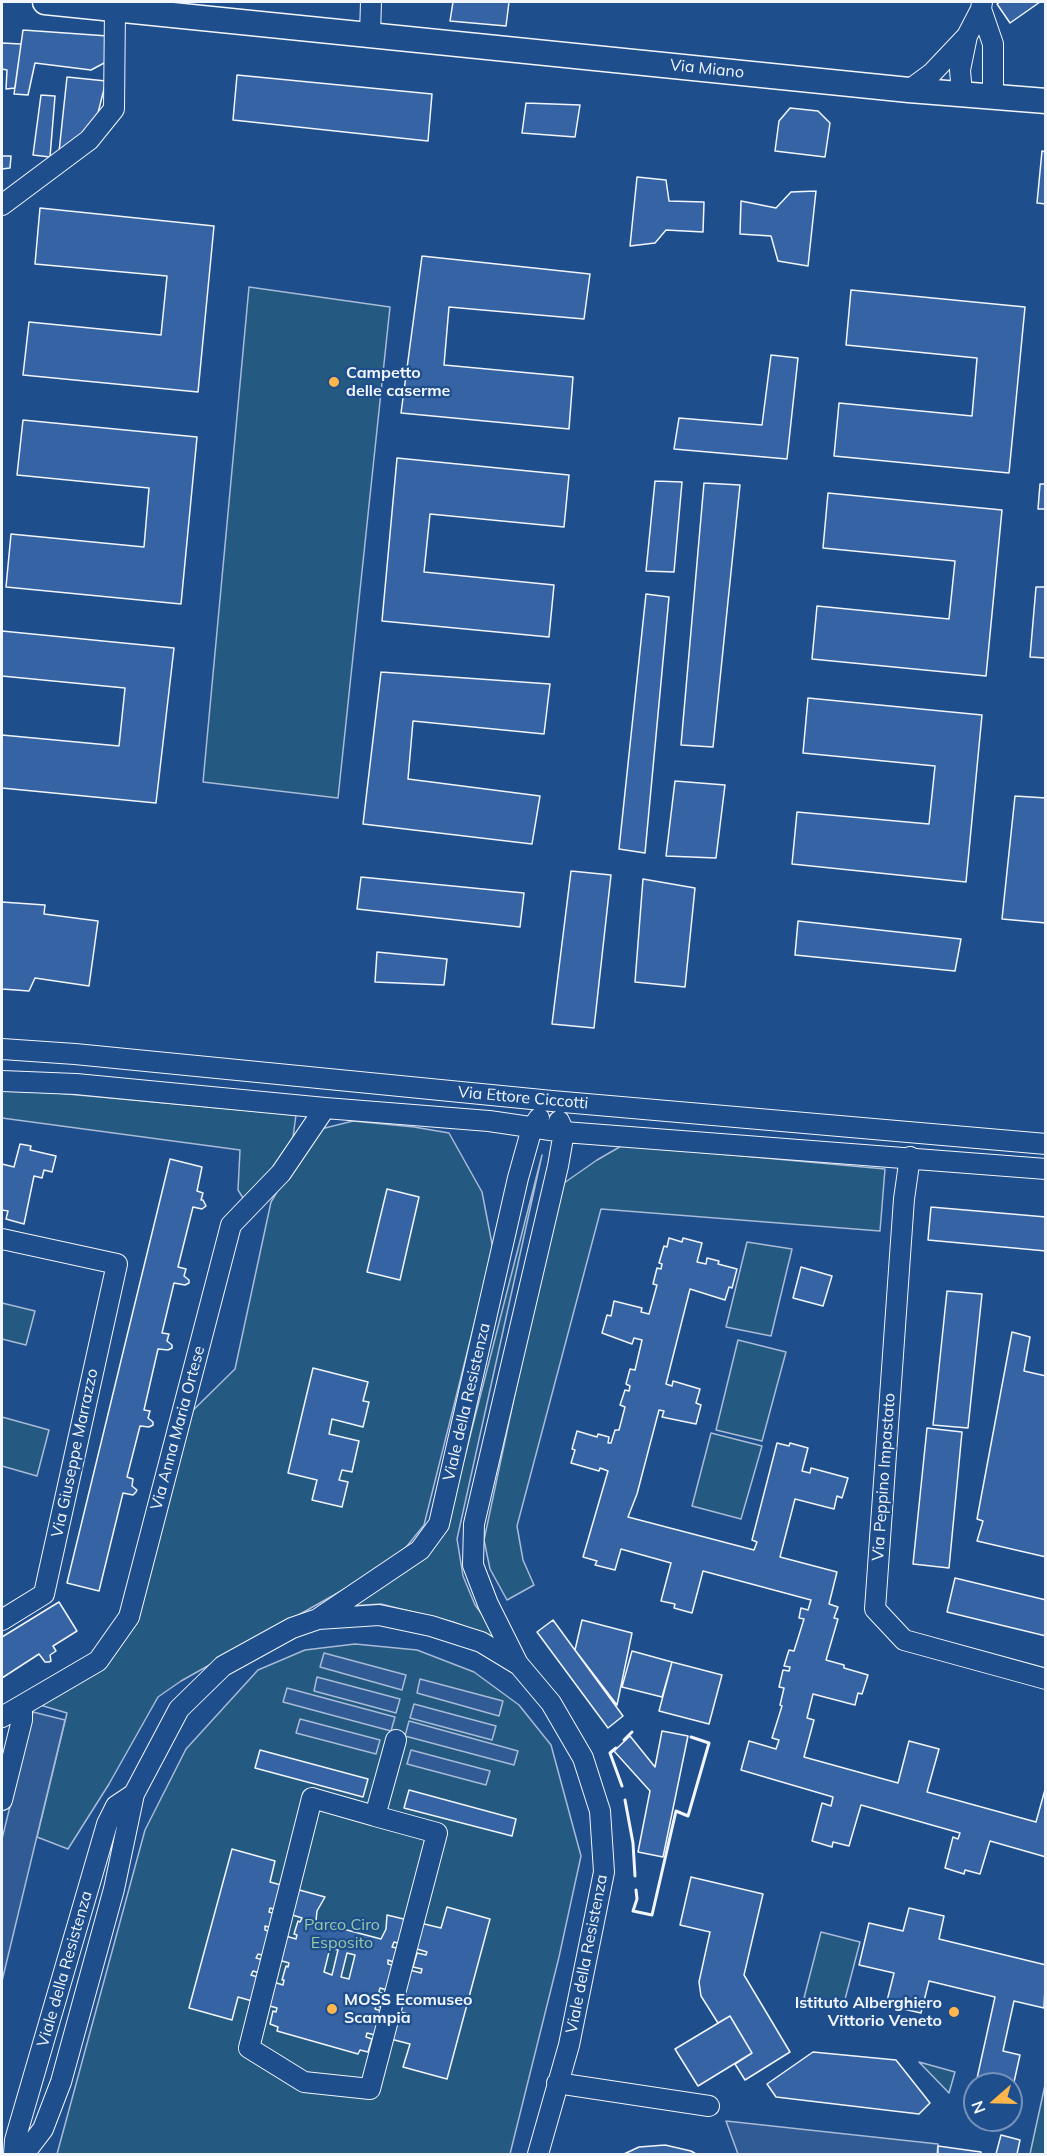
<!DOCTYPE html>
<html>
<head>
<meta charset="utf-8">
<style>
  body { margin:0 }
  #map { position:relative; width:1047px; height:2156px; overflow:hidden; background:#1f4e8c; font-family:Mulish,sans-serif }
  canvas { display:block }
  .frame { position:absolute; inset:0; border:3px solid #f2f6ff; pointer-events:none }
  .north { position:absolute; left:963px; top:2072px; width:60px; height:60px; box-sizing:border-box; background:#1f4e8c; border:2px solid #7391ba; border-radius:50%; rotate:250deg; font-size:16px; font-weight:700; line-height:24px; text-align:center; color:#f2f6ff }
  .north::after { content:''; display:block; margin:auto; width:21px; height:27px; background:#ffb74d; clip-path:polygon(50% 0,100% 100%,50% 72%,0 100%) }
</style>
</head>
<body>
<div id="map">
<canvas width="1047" height="2156"></canvas>
<div class="frame"></div>
<div class="north">N</div>
</div>
<script>
const g = document.querySelector('canvas').getContext('2d');
g.lineJoin = 'round';
function paint(path, color) { g.fillStyle = color; g.fill(path, 'evenodd'); }
const poly = rows => new Path2D(rows.map(r => 'M' + r).join(''));
function strokePath(path, color, width, dash) { g.strokeStyle = color; g.lineWidth = width; g.lineCap = dash ? 'butt' : 'round'; g.setLineDash(dash || []); g.stroke(path); }
function write(font, color, halo, rows, align = 'center') {
  g.font = font + ' Mulish,sans-serif'; g.lineWidth = 4.5; g.setLineDash([]); g.textBaseline = 'middle'; g.strokeStyle = halo; g.fillStyle = color; for (const [text, x, y, turn = 0] of rows) {
    g.save(); g.translate(x, y); g.rotate((+turn || 0) * Math.PI / 180); g.textAlign = isNaN(turn) ? turn : align; if (halo) g.strokeText(text, 0, 0); g.fillText(text, 0, 0); g.restore();
  }
}
const green = poly([
  [249,287,390,307,338,798,203,782,249,287],
  [2,1088,296,1115,293,1137,280,1170,243,1198,238,1190,240,1150,2,1118,2,1088],
  [353,1121,414,1127,449,1133,482,1192,493,1249,424,1525,399,1556,350,1586,181,1681,158,1697,109,1784,68,1849,37,1837,67,1713,40,1705,108,1647,141,1570,178,1425,235,1369,271,1202,291,1168,321,1129,353,1121],
  [623,1145,885,1169,880,1231,601,1209,517,1526,523,1560,534,1585,507,1600,490,1569,484,1540,556,1200,564,1183,597,1160,623,1145],
  [542,1155,457,1539,463,1576,475,1605,494,1630,494,1638,453,1622,381,1604,350,1606,446,1530,542,1155],
  [747,1242,792,1249,771,1336,726,1327,747,1242],
  [2,1303,35,1311,26,1345,2,1339,2,1303],
  [738,1340,786,1352,762,1441,716,1430,738,1340],
  [2,1417,49,1430,37,1476,2,1466,2,1417],
  [711,1433,762,1446,741,1519,692,1506,711,1433],
  [355,1644,417,1650,474,1672,519,1705,551,1745,581,1856,559,1957,510,2154,57,2154,145,1830,186,1749,258,1670,305,1650,355,1644],
  [821,1932,860,1942,843,2007,804,1998,821,1932],
  [919,2062,955,2072,949,2093,919,2062],
  [1045,2085,1045,2154,1030,2154,1045,2085]
]);
paint(green, '#245a82');
strokePath(green, '#a8bbd7', 1.5);
const parking = poly([
  [324,1653,406,1675,402,1690,320,1667,324,1653],
  [317,1677,400,1699,396,1713,314,1691,317,1677],
  [420,1679,503,1701,499,1716,417,1693,420,1679],
  [287,1688,395,1717,391,1731,283,1702,287,1688],
  [414,1704,496,1726,492,1740,410,1718,414,1704],
  [33,1712,65,1720,2,1981,2,1839,33,1712],
  [300,1719,380,1740,376,1754,296,1733,300,1719],
  [409,1721,518,1751,514,1765,405,1736,409,1721],
  [411,1750,490,1771,486,1785,407,1764,411,1750],
  [726,2121,938,2144,937,2154,738,2154,726,2121]
]);
paint(parking, '#305b95');
strokePath(parking, '#a8bbd7', 1.5);
const building = poly([
  [453,2,509,2,506,26,450,21,453,2],
  [1000,2,1040,2,1010,23,997,4,1000,2],
  [23,30,108,36,108,61,91,70,35,63,28,95,14,94,23,30],
  [2,43,21,44,15,88,6,89,7,70,2,69,2,43],
  [237,75,432,94,428,141,233,120,237,75],
  [67,77,106,81,98,113,75,146,59,152,67,77],
  [41,95,55,96,50,157,33,155,41,95],
  [526,103,580,105,575,137,522,133,526,103],
  [790,108,818,111,830,123,825,157,775,151,779,121,790,108],
  [1042,151,1046,152,1046,204,1037,203,1042,151],
  [2,156,11,156,10,168,2,169,2,156],
  [637,177,666,180,669,201,704,202,703,232,666,230,655,243,630,246,637,177],
  [816,191,808,266,778,261,771,236,740,234,741,201,776,208,791,192,816,191],
  [40,208,214,226,198,392,23,375,29,322,161,335,167,276,35,264,40,208],
  [422,256,590,274,584,319,449,307,444,365,573,377,569,429,401,413,422,256],
  [851,290,1025,307,1009,473,834,456,839,403,972,416,977,358,846,345,851,290],
  [771,355,798,358,787,459,674,449,679,418,762,425,771,355],
  [23,420,197,437,181,604,6,587,11,534,144,547,149,488,17,475,23,420],
  [397,458,569,475,564,527,430,514,424,572,554,585,549,637,382,621,397,458],
  [655,481,682,482,674,572,646,571,655,481],
  [704,483,740,485,713,747,681,745,704,483],
  [1040,484,1046,484,1046,509,1038,509,1040,484],
  [828,493,1002,510,986,676,812,659,817,606,949,619,955,561,823,548,828,493],
  [1036,587,1046,587,1046,658,1030,657,1036,587],
  [646,594,669,597,645,853,619,849,646,594],
  [2,631,174,648,156,803,2,788,2,735,119,746,125,688,2,676,2,631],
  [381,672,550,684,544,734,413,721,408,779,540,796,532,844,363,824,381,672],
  [808,698,982,715,966,882,792,864,797,812,929,824,935,766,803,753,808,698],
  [675,781,725,785,716,858,666,856,675,781],
  [1015,796,1046,798,1046,923,1002,919,1015,796],
  [571,871,611,875,594,1028,552,1024,571,871],
  [361,877,524,893,520,927,357,909,361,877],
  [643,879,695,888,685,987,635,982,643,879],
  [2,902,45,905,44,914,98,921,89,986,35,978,29,991,2,989,2,902],
  [798,921,961,939,955,971,795,955,798,921],
  [377,952,447,959,444,985,375,982,377,952],
  [20,1144,31,1146,30,1150,56,1156,52,1172,44,1170,42,1178,34,1176,24,1224,6,1219,8,1211,2,1210,2,1164,14,1167,20,1144],
  [170,1159,202,1167,197,1191,203,1193,201,1200,203,1200,206,1206,202,1209,193,1207,178,1267,186,1269,184,1276,189,1280,189,1283,185,1285,174,1283,162,1333,169,1334,167,1341,172,1345,172,1348,168,1350,158,1349,144,1410,150,1411,148,1418,153,1422,153,1425,149,1427,140,1426,127,1477,133,1479,132,1486,137,1490,136,1492,133,1495,123,1493,99,1591,67,1583,170,1159],
  [387,1189,419,1197,400,1280,367,1272,387,1189],
  [931,1207,1046,1217,1046,1251,928,1240,931,1207],
  [669,1238,682,1242,683,1238,702,1243,697,1262,706,1264,707,1258,719,1261,718,1264,737,1269,732,1288,729,1287,725,1300,690,1289,666,1384,672,1386,673,1381,700,1389,696,1403,701,1405,696,1424,662,1417,664,1411,659,1410,637,1494,628,1517,754,1550,757,1542,752,1540,777,1443,789,1446,790,1443,808,1448,802,1471,810,1473,811,1468,848,1478,842,1498,837,1496,834,1509,795,1499,780,1557,837,1572,829,1604,838,1607,834,1618,838,1619,826,1660,844,1665,844,1668,868,1675,862,1694,858,1693,855,1705,813,1694,807,1718,814,1720,804,1757,898,1783,909,1741,939,1749,927,1792,1036,1822,1046,1786,1046,1857,990,1841,980,1874,965,1870,964,1874,945,1868,953,1837,958,1839,960,1833,861,1805,849,1846,833,1842,832,1847,812,1841,822,1803,831,1806,833,1797,741,1770,749,1741,776,1749,779,1740,772,1738,782,1706,780,1705,784,1688,779,1687,783,1670,789,1671,790,1667,784,1666,789,1650,794,1651,804,1619,799,1618,801,1608,808,1610,811,1600,703,1571,692,1613,674,1608,675,1604,661,1601,671,1563,621,1549,615,1570,595,1565,597,1561,583,1557,608,1471,600,1468,599,1471,571,1463,575,1450,572,1449,577,1431,597,1437,598,1434,609,1437,608,1443,611,1443,615,1430,619,1430,625,1407,620,1405,625,1390,629,1391,630,1386,626,1384,630,1369,635,1370,642,1340,634,1338,632,1344,602,1333,607,1315,611,1316,614,1301,642,1308,641,1312,649,1314,657,1285,653,1284,657,1268,661,1269,662,1264,659,1263,664,1246,667,1247,669,1238],
  [801,1267,832,1276,823,1306,793,1298,801,1267],
  [947,1291,982,1294,968,1428,933,1425,947,1291],
  [1012,1332,1030,1337,1024,1371,1046,1376,1046,1557,977,1541,983,1521,977,1519,1012,1332],
  [313,1368,368,1382,363,1401,369,1402,363,1427,332,1419,329,1434,359,1441,352,1472,342,1470,339,1480,348,1482,342,1507,312,1500,317,1480,288,1473,313,1368],
  [927,1428,962,1432,949,1568,913,1564,927,1428],
  [955,1578,1046,1600,1046,1636,947,1612,955,1578],
  [59,1602,77,1631,53,1646,56,1651,50,1655,51,1661,49,1662,45,1662,39,1654,2,1678,2,1637,59,1602],
  [553,1620,623,1716,608,1728,537,1632,553,1620],
  [582,1620,632,1633,617,1705,575,1650,582,1620],
  [632,1651,672,1662,662,1697,622,1687,632,1651],
  [672,1662,722,1675,709,1724,659,1711,672,1662],
  [662,1731,688,1736,663,1857,638,1852,650,1791,614,1751,630,1736,655,1767,662,1731],
  [260,1750,368,1779,363,1797,255,1768,260,1750],
  [409,1790,516,1819,512,1836,404,1808,409,1790],
  [232,1849,275,1861,270,1882,325,1897,317,1911,316,1921,324,1924,381,1939,386,1929,387,1915,441,1928,447,1907,490,1919,447,2079,403,2067,410,2044,367,2033,366,2037,372,2039,368,2052,360,2050,358,2054,277,2031,278,2027,270,2024,273,2011,276,2012,277,2008,238,1997,232,2020,189,2008,232,1849],
  [270,1908,302,1918,300,1922,298,1921,294,1934,297,1935,296,1939,265,1930,265,1926,275,1929,279,1915,269,1912,270,1908],
  [394,1942,427,1952,426,1955,417,1953,413,1967,422,1969,421,1973,388,1964,388,1960,393,1962,397,1948,392,1947,394,1942],
  [330,1948,338,1950,332,1975,324,1972,330,1948],
  [347,1953,355,1955,349,1979,341,1977,347,1953],
  [258,1954,289,1963,288,1967,286,1966,282,1980,284,1980,283,1985,251,1975,253,1971,263,1974,267,1961,256,1958,258,1954],
  [380,1988,414,1998,412,2001,404,1999,401,2012,408,2014,407,2018,375,2009,376,2006,381,2007,384,1994,379,1992,380,1988],
  [691,1877,763,1894,744,1975,790,2052,745,2080,735,2064,752,2053,730,2016,718,2023,701,1996,699,1982,710,1932,680,1925,691,1877],
  [909,1908,944,1916,939,1939,1046,1965,1044,2008,1014,2001,1003,2051,1020,2055,1012,2091,1011,2084,976,2083,995,1997,929,1981,921,2013,886,2005,894,1973,859,1965,869,1923,903,1931,909,1908],
  [730,2016,752,2053,698,2086,675,2049,730,2016],
  [813,2052,896,2060,930,2103,919,2114,776,2097,767,2084,813,2052],
  [1001,2135,1020,2140,1017,2154,996,2154,1001,2135],
  [665,2145,691,2151,696,2154,624,2154,639,2147,665,2145],
  [938,2146,981,2152,981,2154,938,2154,938,2146]
]);
paint(building, '#3563a3');
strokePath(building, '#f2f6ff', 1.5);
const minor = poly([
  [981,9,993,44,993,96],
  [370,34,371,2],
  [909,90,932,73,967,36],
  [962,94,960,70,967,36,981,9,982,2],
  [2,205,89,140,114,109,115,8],
  [2,1049,75,1054,552,1101,1046,1144],
  [2,1081,76,1084,325,1108,489,1121,564,1132,1046,1169],
  [910,1157,904,1199,875,1609,904,1640,1046,1679],
  [2,1239,117,1264,44,1594,2,1620],
  [319,1618,420,1550,439,1524,518,1178,532,1128,539,1118],
  [518,1664,488,1604,473,1565,474,1524,558,1166,564,1132,559,1121],
  [2,1717,98,1661,129,1617,231,1225,281,1173,325,1108],
  [2,1800,22,1720,22,1706],
  [375,1816,437,1833,370,2089,304,2082,249,2048,312,1798,375,1816,396,1740],
  [557,2083,709,2106],
  [14,2154,15,2140,107,1824,116,1806,134,1794],
  [24,2154,43,2129,61,2082,114,1889,134,1794,179,1709,223,1666,292,1628,318,1619,379,1615,431,1626,481,1642,519,1665,551,1703,583,1758,600,1811,604,1872,569,2045,538,2154]
]);
const major = poly([
  [45,2,909,90,1046,101]
]);
strokePath(minor, '#f2f6ff', 22);
strokePath(major, '#f2f6ff', 27);
strokePath(minor, '#1f4e8c', 20);
strokePath(major, '#1f4e8c', 24);
strokePath(poly([
  [624,1740,632,1732],
  [616,1748,610,1753,622,1786],
  [625,1800,633,1843,635,1876],
  [636,1890,637,1899,633,1911,652,1915,676,1811,688,1816,709,1743,691,1737]
]), '#f2f6ff', 3);
for (const [x, y, r, color] of [
  [334,382,6,"#ffb74d"],
  [332,2009,6,"#ffb74d"],
  [954,2012,6,"#ffb74d"]
]) { const dot = new Path2D(); dot.arc(x, y, r, 0, 2 * Math.PI); g.fillStyle = color; g.fill(dot); strokePath(dot, '#1f4e8c', 2); }
write('16px', '#f2f6ff', '#1f4e8c', [
  ["Via Miano",707,69,6],
  ["Via Ettore Ciccotti",523,1098,5],
  ["Viale della Resistenza",467,1402,-77],
  ["Via Anna Maria Ortese",178,1428,-75],
  ["Via Giuseppe Marrazzo",75,1453,-78],
  ["Via Peppino Impastato",884,1477,-86],
  ["Viale della Resistenza",587,1954,-79],
  ["Viale della Resistenza",65,1969,-74]
]);
write('bold 16px', '#f2f6ff', '#1f4e8c', [
  ["Campetto",346,373],
  ["delle caserme",346,391],
  ["MOSS Ecomuseo",344,2000],
  ["Scampia",344,2018],
  ["Istituto Alberghiero",942,2003,"right"],
  ["Vittorio Veneto",942,2021,"right"]
], 'left');
write('16px', '#97c8a6', '#1f4e8c', [
  ["Parco Ciro",342,1925],
  ["Esposito",342,1943]
]);
</script>
</body>
</html>
